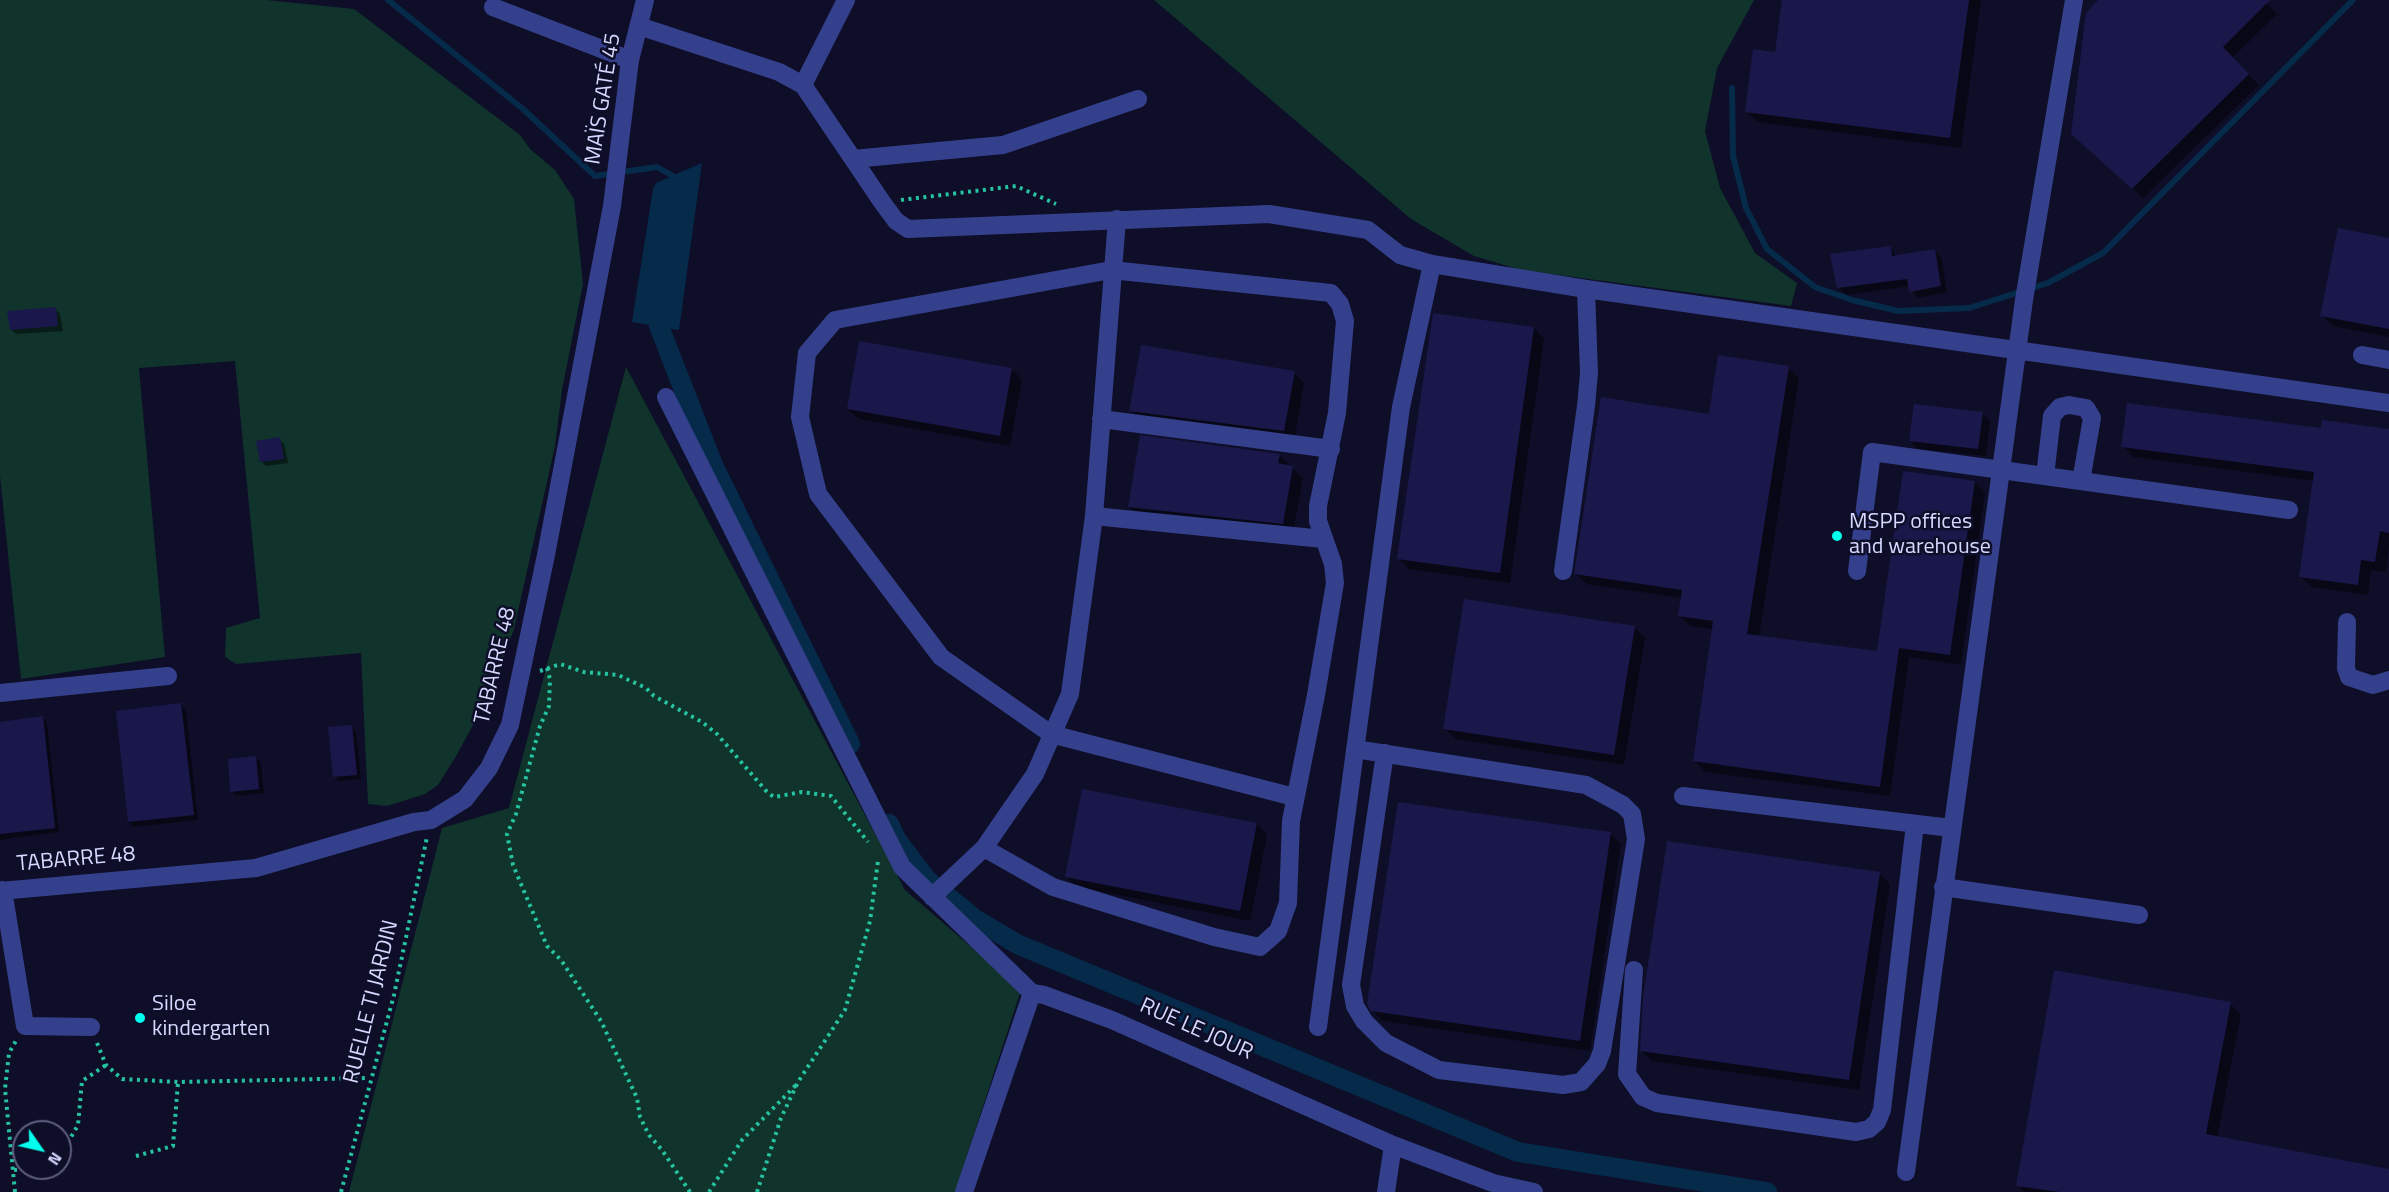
<!DOCTYPE html>
<html>
<head>
<meta charset="utf-8">
<style>
  body { margin:0 }
  #map { position:relative; width:2389px; height:1192px; overflow:hidden; background:#0e0e29; font-family:"Titillium Web",sans-serif }
  canvas { display:block }
  .north { position:absolute; left:12px; top:1120px; width:60px; height:60px; box-sizing:border-box; background:#0e0e29; border:2px solid #5e5f7f; border-radius:50%; rotate:124deg; font-size:16px; font-weight:700; line-height:24px; text-align:center; color:#d5d8ff }
  .north::after { content:''; display:block; margin:auto; width:21px; height:27px; background:#01ffee; clip-path:polygon(50% 0,100% 100%,50% 72%,0 100%) }
</style>
</head>
<body>
<div id="map">
<canvas width="2389" height="1192"></canvas>
<div class="north">N</div>
</div>
<script>
const g = document.querySelector('canvas').getContext('2d');
g.lineJoin = 'round';
function paint(path, color) { g.fillStyle = color; g.fill(path, 'evenodd'); }
const poly = rows => new Path2D(rows.map(r => 'M' + r).join(''));
function strokePath(path, color, width, dash) { g.strokeStyle = color; g.lineWidth = width; g.lineCap = dash ? 'butt' : 'round'; g.setLineDash(dash || []); g.stroke(path); }
function write(font, color, halo, rows, align = 'center') {
  g.font = font + ' "Titillium Web",sans-serif'; g.lineWidth = 5; g.setLineDash([]); g.textBaseline = 'middle'; g.strokeStyle = halo; g.fillStyle = color; for (const [text, x, y, turn = 0] of rows) {
    g.save(); g.translate(x, y); g.rotate((+turn || 0) * Math.PI / 180); g.textAlign = isNaN(turn) ? turn : align; if (halo) g.strokeText(text, 0, 0); g.fillText(text, 0, 0); g.restore();
  }
}
paint(poly([
  [0,0,266,0,354,9,520,135,530,149,555,170,574,199,583,284,562,390,555,446,514,629,490,694,455,758,438,785,425,794,387,806,368,804,361,653,236,664,225,657,226,628,260,618,235,361,139,368,165,657,21,679,0,476],
  [1154,0,1754,0,1717,68,1705,131,1720,188,1755,253,1797,283,1791,306,1521,270,1474,256,1411,219],
  [626,367,905,890,1021,990,955,1192,349,1192,442,828,509,808]
]), '#10332c');
paint(poly([
  [702,163,679,330,632,322,653,189,656,183]
]), '#062a4a');
paint(poly([
  [1783,0,1981,0,1961,148,1757,122,1746,111,1776,53],
  [2101,0,2263,0,2277,14,2232,58,2259,85,2143,198,2084,144],
  [2389,239,2389,337,2333,326,2322,316],
  [1890,247,1897,257,1934,250,1941,257,1947,292,1917,298,1910,286,1846,295,1839,288],
  [55,309,60,314,63,331,16,334,11,329],
  [1534,328,1544,339,1510,583,1409,569,1399,559],
  [1788,368,1799,378,1759,637,1878,653,1975,482,1985,493,1961,665,1909,657,1890,796,1705,772,1695,761,1713,629,1690,626,1679,615,1682,598,1586,584,1575,573,1710,415],
  [1012,369,1022,380,1010,446,859,419,848,409],
  [1294,373,1304,383,1294,441,1142,421,1131,411],
  [1982,414,1990,421,1986,456,1918,449,1910,441],
  [2322,430,2389,430,2389,547,2386,572,2371,570,2368,595,2312,587,2301,577,2315,481,2133,457,2123,446],
  [279,439,284,444,288,463,266,466,261,461],
  [1279,455,1303,478,1293,533,1140,517,1129,507],
  [1634,627,1645,638,1624,765,1455,739,1445,728],
  [181,705,186,710,198,820,134,827,129,822],
  [42,717,47,722,59,832,0,840,0,723],
  [351,727,356,732,361,779,339,781,334,776],
  [256,758,261,763,264,793,237,796,232,791],
  [1257,824,1267,835,1250,921,1077,887,1066,877],
  [1610,834,1621,844,1590,1051,1383,1021,1372,1010],
  [1879,873,1890,884,1859,1090,1652,1061,1641,1050],
  [2230,1004,2241,1014,2217,1138,2389,1171,2389,1192,2024,1192,2018,1185]
]), '#0007');
strokePath(poly([
  [388,0,523,109,595,176,657,167,673,176],
  [1732,88,1733,156,1746,208,1767,249,1815,287,1852,300,1898,311,1969,308,2048,283,2103,253,2353,0]
]), '#062a4a', 6);
strokePath(poly([
  [659,326,713,465,850,744],
  [889,824,896,839,927,880,975,919,1017,944,1518,1152,1767,1192]
]), '#062a4a', 20);
paint(poly([
  [1782,0,1969,0,1950,138,1745,112,1753,49,1775,52],
  [2098,0,2270,0,2223,47,2249,74,2132,189,2071,134,2086,13],
  [2338,228,2389,238,2389,329,2320,316],
  [1891,246,1892,256,1935,249,1941,286,1909,292,1907,279,1837,288,1830,254],
  [56,307,58,326,10,330,7,311],
  [1433,313,1534,327,1500,573,1397,559],
  [859,341,1012,368,1000,436,847,409],
  [1141,345,1295,371,1284,431,1129,411],
  [1718,355,1789,366,1747,634,1877,651,1903,471,1975,481,1950,655,1899,648,1880,787,1693,761,1713,621,1678,616,1682,590,1574,574,1601,397,1709,414],
  [2127,403,2321,428,2322,420,2389,429,2389,533,2380,531,2375,562,2361,560,2358,585,2299,577,2314,472,2121,447],
  [1914,404,1983,412,1978,449,1909,441],
  [1140,435,1280,454,1278,463,1293,466,1283,524,1128,507],
  [280,437,284,459,260,462,256,441],
  [1464,599,1635,626,1614,755,1443,729],
  [181,703,194,815,128,822,116,711],
  [43,716,55,828,0,834,0,722],
  [352,725,357,775,333,777,328,727],
  [256,756,259,789,230,792,228,759],
  [1082,789,1257,823,1240,911,1065,877],
  [1398,802,1611,832,1580,1041,1371,1011,1367,1004],
  [1667,841,1880,872,1849,1080,1640,1051,1643,997],
  [2054,970,2231,1002,2206,1134,2389,1169,2389,1192,2060,1192,2016,1186]
]), '#1a184b');
strokePath(poly([
  [901,200,1016,186,1056,204],
  [547,668,550,679,549,706,540,726,516,814,507,834,513,865,547,946,561,960,601,1021,637,1098,640,1117,649,1135,662,1150,690,1192],
  [540,671,560,664,584,672,618,675,646,688,654,696,702,722,717,734,767,792,774,797,802,792,831,796,868,842],
  [97,1043,106,1065,122,1079,178,1082,369,1078],
  [60,1156,78,1125,82,1081,106,1065],
  [136,1156,173,1146,178,1082],
  [14,1170,32,1168],
  [15,1192,5,1089,9,1053,17,1039],
  [341,1192,394,995,427,837],
  [709,1192,742,1140,796,1085],
  [757,1192,781,1118,798,1082,845,1010,870,921,878,861]
]), '#25c39f', 4, [3, 4.5]);
strokePath(poly([
  [493,7,630,60],
  [639,26,779,72,803,85,882,202,896,221,908,229,1269,214,1368,230,1400,255,1432,264,1586,289,2389,403],
  [803,85,846,0],
  [853,159,1003,145,1138,99],
  [2362,355,2389,360],
  [666,397,902,867,1032,993],
  [1101,419,1331,449],
  [2045,476,2052,416,2060,407,2069,405,2086,408,2092,418,2081,481],
  [1094,516,1323,539],
  [1563,571,1586,406,1589,373,1586,289],
  [1857,571,1872,452,2289,510],
  [2347,622,2346,668,2349,677,2373,685,2389,680],
  [0,693,168,676],
  [1355,749,1586,785,1623,805,1632,814,1636,839,1602,1051,1597,1064,1581,1082,1563,1085,1439,1070,1386,1043,1364,1021,1355,1006,1351,985,1385,753],
  [1683,796,1951,828],
  [984,848,1053,887,1214,937,1260,947,1278,931,1288,903,1291,821,1316,695,1335,583,1333,564,1318,521,1318,506,1337,413,1345,321,1340,304,1331,293,1111,270,835,320,807,353,800,417,818,494,941,657,1051,734,1294,797],
  [1943,887,2139,915],
  [3,890,25,1026,91,1027],
  [0,891,256,868,414,822,431,820,465,799,489,768,510,725,546,555,612,206,630,60,645,0],
  [932,897,984,848,1035,774,1070,694,1094,516,1117,219],
  [1634,970,1627,1074,1643,1097,1657,1103,1856,1132,1869,1129,1877,1122,1882,1110,1915,824],
  [1318,1027,1401,407,1432,264],
  [1906,1172,2024,300,2074,0],
  [964,1192,1032,993,1044,995,1112,1020,1393,1145,1493,1183,1534,1192],
  [1386,1192,1393,1145]
]), '#35408c', 18);
for (const [x, y, r, color] of [
  [1837,536,6,"#01ffee"],
  [140,1018,6,"#01ffee"]
]) { const dot = new Path2D(); dot.arc(x, y, r, 0, 2 * Math.PI); g.fillStyle = color; g.fill(dot); strokePath(dot, '#0e0e29', 2); }
write('22px', '#d5d8ff', '#0e0e29', [
  ["MAÏS GATÉ 45",604,99,-81],
  ["TABARRE 48",496,666,-77],
  ["TABARRE 48",76,860,-5],
  ["RUELLE TI JARDIN",372,1002,-76],
  ["RUE LE JOUR",1196,1030,24]
]);
write('22px', '#d5d8ff', '#0e0e29', [
  ["MSPP offices",1849,523],
  ["and warehouse",1849,548],
  ["Siloe",152,1005],
  ["kindergarten",152,1030]
], 'left');
</script>
</body>
</html>
